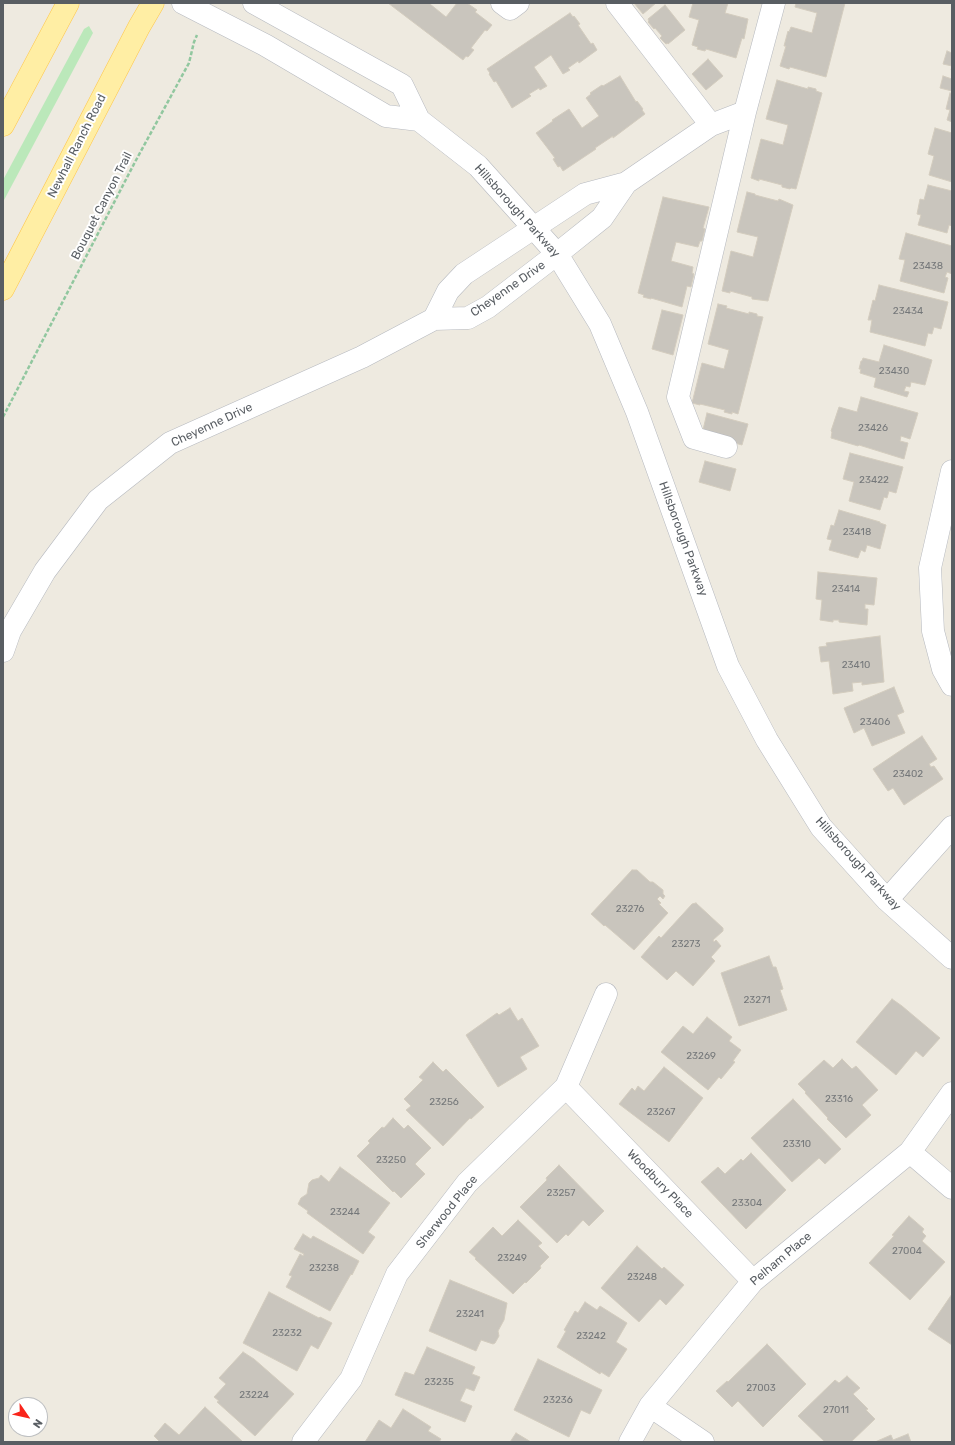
<!DOCTYPE html>
<html>
<head>
<meta charset="utf-8">
<style>
  body { margin:0 }
  #map { position:relative; width:955px; height:1445px; overflow:hidden; background:#eeeae0; font-family:Rubik,sans-serif }
  canvas { display:block }
  .frame { position:absolute; inset:0; border:4px solid #595e63; pointer-events:none }
  .north { position:absolute; left:8px; top:1397px; width:40px; height:40px; box-sizing:border-box; background:#fff; border:1px solid #bdbfc1; border-radius:50%; rotate:124deg; font-size:11px; font-weight:700; line-height:16px; text-align:center; color:#595e63 }
  .north::after { content:''; display:block; margin:auto; width:14px; height:18px; background:#f9251b; clip-path:polygon(50% 0,100% 100%,50% 72%,0 100%) }
</style>
</head>
<body>
<div id="map">
<canvas width="955" height="1445"></canvas>
<div class="frame"></div>
<div class="north">N</div>
</div>
<script>
const g = document.querySelector('canvas').getContext('2d');
g.lineJoin = 'round';
function paint(path, color) { g.fillStyle = color; g.fill(path, 'evenodd'); }
const poly = rows => new Path2D(rows.map(r => 'M' + r).join(''));
function strokePath(path, color, width, dash) { g.strokeStyle = color; g.lineWidth = width; g.lineCap = dash ? 'butt' : 'round'; g.setLineDash(dash || []); g.stroke(path); }
function write(font, color, halo, rows, align = 'center') {
  g.font = font + ' Rubik,sans-serif'; g.lineWidth = 4; g.setLineDash([]); g.textBaseline = 'middle'; g.strokeStyle = halo; g.fillStyle = color; for (const [text, x, y, turn = 0] of rows) {
    g.save(); g.translate(x, y); g.rotate((+turn || 0) * Math.PI / 180); g.textAlign = isNaN(turn) ? turn : align; if (halo) g.strokeText(text, 0, 0); g.fillText(text, 0, 0); g.restore();
  }
}
paint(poly([
  [89,26,93,33,3,202,3,180,84,29]
]), '#bbe8ba');
const building = poly([
  [388,3,431,3,430,4,446,17,457,3,467,3,477,10,475,12,492,25,487,31,485,30,471,48,474,50,468,57,466,56,463,60,388,3],
  [634,3,656,3,643,14,634,3],
  [693,3,728,3,725,13,748,19,744,39,742,38,736,58,706,49,705,51,697,49,698,47,692,45,699,20,689,17,693,3],
  [796,3,845,3,826,77,790,67,789,69,780,66,786,46,784,46,788,31,789,32,791,27,812,33,817,13,795,7,796,3],
  [665,5,685,30,668,44,668,43,666,44,660,38,662,36,655,28,654,29,648,22,649,21,648,19,665,5],
  [570,13,573,17,574,16,580,24,578,25,591,44,593,43,597,50,579,63,578,61,568,68,570,70,563,74,551,55,534,67,547,86,540,90,539,88,529,94,531,96,512,108,496,81,494,82,489,74,490,73,487,69,570,13],
  [947,51,952,53,952,70,951,70,952,66,943,64,947,51],
  [708,59,723,76,706,90,692,74,708,59],
  [620,76,636,102,637,101,643,109,642,110,645,114,613,138,613,136,595,148,596,149,563,171,560,166,558,167,553,159,555,158,536,133,553,121,552,120,569,109,582,128,599,116,586,98,591,94,590,93,602,85,603,86,620,76],
  [943,76,952,79,952,91,940,88,943,76],
  [777,80,808,89,808,87,816,89,816,91,822,93,796,189,791,188,790,189,782,187,782,185,759,179,759,181,751,178,761,139,783,145,788,125,766,119,777,80],
  [950,93,952,94,952,122,947,120,950,110,946,109,950,93],
  [935,128,952,133,952,182,929,175,934,156,928,154,935,128],
  [928,185,952,191,952,226,949,225,947,233,918,225,921,215,917,214,920,199,924,200,928,185],
  [747,192,755,194,755,195,778,201,779,199,793,205,768,301,752,299,752,297,730,291,730,293,722,291,731,251,753,257,758,237,737,232,747,192],
  [663,197,709,207,703,228,705,229,702,241,700,241,698,247,676,242,671,261,693,267,692,273,694,274,691,287,687,286,682,307,651,298,651,299,643,297,644,295,638,293,663,197],
  [906,233,952,246,952,274,947,272,945,277,948,278,944,293,900,281,905,260,899,259,906,233],
  [879,285,948,302,941,329,934,327,932,334,928,333,925,346,870,332,872,320,868,320,873,300,875,301,879,285],
  [718,304,727,306,726,308,749,314,749,312,757,314,757,316,763,317,738,414,732,412,732,414,724,412,725,410,700,404,700,405,692,403,702,363,724,369,729,350,708,344,718,304],
  [662,310,683,315,673,355,652,349,662,310],
  [884,345,932,360,925,385,911,382,910,387,906,386,904,391,909,392,907,397,874,387,876,378,860,373,861,369,859,369,861,361,862,361,863,358,879,362,884,345],
  [861,397,918,413,910,439,901,436,900,441,908,443,904,459,859,445,858,446,831,438,832,432,831,431,839,407,857,412,861,397],
  [707,413,748,424,742,445,702,434,707,413],
  [850,453,903,467,896,493,889,491,887,498,884,497,880,510,849,501,854,482,843,479,850,453],
  [705,461,736,469,730,491,699,482,705,461],
  [839,510,880,522,880,523,886,525,880,549,867,545,865,552,861,550,858,558,829,550,832,540,827,539,831,525,834,526,839,510],
  [818,572,877,578,874,605,865,604,865,609,868,609,867,625,839,622,839,620,833,620,833,622,820,620,822,600,816,599,818,572],
  [880,636,884,682,862,685,862,682,852,683,853,691,833,694,829,661,821,662,819,647,827,646,826,643,880,636],
  [894,687,904,712,897,715,905,733,872,746,864,728,854,733,844,708,894,687],
  [922,736,937,759,929,764,931,767,934,766,943,779,904,805,893,788,888,791,873,769,922,736],
  [632,870,637,870,650,882,653,882,663,890,663,894,665,896,663,899,660,896,657,899,661,903,659,904,668,913,634,950,605,925,604,926,591,914,632,870],
  [696,903,723,928,723,931,713,940,714,942,716,940,721,946,711,957,715,961,693,986,676,971,667,980,641,957,659,936,661,938,692,904,696,903],
  [769,956,773,967,776,967,783,989,780,990,787,1010,739,1026,721,973,769,956],
  [892,999,902,1006,940,1038,923,1057,916,1051,896,1075,856,1042,892,999],
  [510,1008,518,1021,522,1018,539,1046,520,1057,527,1069,498,1087,466,1035,497,1013,499,1015,510,1008],
  [707,1017,732,1037,729,1041,741,1050,733,1061,735,1062,721,1079,719,1077,708,1090,661,1052,683,1026,693,1034,707,1017],
  [842,1059,852,1069,856,1066,878,1090,862,1105,871,1115,846,1138,827,1119,828,1118,805,1093,806,1092,798,1084,824,1060,833,1068,842,1059],
  [433,1062,443,1072,446,1069,484,1107,471,1119,470,1118,443,1146,406,1110,411,1106,404,1099,423,1080,419,1077,433,1062],
  [664,1067,703,1098,669,1142,619,1104,632,1088,635,1091,638,1086,644,1091,664,1067],
  [793,1099,841,1149,825,1164,819,1158,792,1182,751,1138,793,1099],
  [393,1118,404,1129,408,1125,431,1148,415,1164,425,1174,401,1198,394,1191,393,1192,357,1156,370,1143,368,1141,382,1127,384,1128,393,1118],
  [751,1153,786,1190,746,1229,701,1182,718,1167,725,1174,741,1159,743,1161,751,1153],
  [559,1165,604,1211,589,1226,583,1220,568,1236,566,1234,557,1243,520,1207,547,1180,546,1178,559,1165],
  [340,1167,390,1203,368,1232,375,1237,363,1254,307,1213,308,1211,298,1204,301,1198,307,1194,309,1183,312,1180,319,1178,321,1175,329,1182,340,1167],
  [909,1216,924,1229,922,1232,926,1236,922,1241,945,1262,910,1300,869,1263,894,1236,892,1235,909,1216],
  [518,1220,542,1243,538,1246,549,1257,540,1266,541,1268,526,1283,525,1282,513,1294,475,1259,476,1258,469,1252,493,1227,502,1236,518,1220],
  [303,1234,311,1239,313,1236,359,1261,352,1275,351,1274,330,1311,286,1287,292,1276,289,1275,300,1254,303,1256,304,1254,294,1249,303,1234],
  [637,1246,662,1269,664,1267,684,1285,666,1305,660,1299,639,1322,601,1288,637,1246],
  [450,1280,507,1303,504,1320,498,1331,499,1336,495,1343,493,1344,481,1340,476,1351,429,1331,450,1280],
  [269,1292,319,1318,320,1317,332,1323,318,1349,311,1345,297,1371,243,1343,269,1292],
  [952,1294,952,1345,928,1329,952,1294],
  [585,1302,597,1310,600,1306,627,1323,616,1342,627,1349,609,1377,601,1372,600,1374,557,1347,566,1331,564,1330,575,1311,578,1313,585,1302],
  [767,1344,806,1384,763,1427,738,1401,732,1407,716,1391,727,1381,728,1382,767,1344],
  [427,1347,475,1367,472,1374,480,1377,474,1391,466,1388,460,1401,472,1406,465,1422,395,1395,405,1372,414,1375,427,1347],
  [243,1352,254,1359,294,1394,255,1436,217,1402,219,1401,214,1397,226,1384,219,1378,243,1352],
  [538,1359,602,1390,590,1414,581,1410,569,1437,514,1410,538,1359],
  [847,1376,860,1388,853,1394,868,1409,866,1410,875,1419,851,1442,825,1442,798,1416,835,1380,839,1383,847,1376],
  [205,1407,243,1442,160,1442,154,1436,165,1423,179,1435,205,1407],
  [403,1409,431,1427,428,1431,441,1439,439,1442,365,1442,379,1420,391,1428,403,1409],
  [516,1433,531,1442,510,1442,516,1433],
  [908,1434,911,1442,875,1442,891,1435,893,1440,908,1434]
]);
paint(building, '#c9c5bd');
strokePath(building, '#d3ccbe', 1);
const minor = poly([
  [183,3,265,45,386,116,419,120],
  [254,3,402,85,419,120,478,166,557,254,600,324,637,412,728,666,767,740,821,827,887,900,952,958],
  [502,3,510,9,518,3],
  [617,3,711,125],
  [434,319,448,291,464,274,585,194,626,183],
  [726,447,694,438,678,397,745,112,774,3],
  [952,471,930,568,933,631,943,669,952,685],
  [3,651,10,631,45,571,98,500,170,443,362,357,434,319,468,318,488,307,557,254,602,218,626,183,711,125,745,112],
  [887,900,952,827],
  [566,1087,753,1281],
  [910,1152,952,1188],
  [650,1406,703,1442],
  [303,1442,351,1379,397,1274,467,1183,566,1087,606,994],
  [630,1442,650,1406,753,1281,910,1152,952,1093]
]);
const major = poly([
  [3,125,68,3],
  [3,289,139,27,153,3]
]);
strokePath(minor, '#b6b9bf', 23);
strokePath(major, '#ffc648', 23);
strokePath(poly([
  [3,417,135,162,189,63,194,42,197,35]
]), '#91c79f', 2.5, [4, 2]);
strokePath(minor, '#fff', 22);
strokePath(major, '#ffeea4', 22);
write('10px', '#75787a', null, [
  ["23438",928,266],
  ["23434",908,311],
  ["23430",894,371],
  ["23426",873,428],
  ["23422",874,480],
  ["23418",857,532],
  ["23414",846,589],
  ["23410",856,665],
  ["23406",875,722],
  ["23402",908,774],
  ["23276",630,909],
  ["23273",686,944],
  ["23271",757,1000],
  ["23269",701,1056],
  ["23316",839,1099],
  ["23256",444,1102],
  ["23267",661,1112],
  ["23310",797,1144],
  ["23250",391,1160],
  ["23257",561,1193],
  ["23304",747,1203],
  ["23244",345,1212],
  ["27004",907,1251],
  ["23249",512,1258],
  ["23238",324,1268],
  ["23248",642,1277],
  ["23241",470,1314],
  ["23232",287,1333],
  ["23242",591,1336],
  ["23235",439,1382],
  ["27003",761,1388],
  ["23224",254,1395],
  ["23236",558,1400],
  ["27011",836,1410]
]);
write('12px', '#595e63', '#fff', [
  ["Newhall Ranch Road",77,146,-63],
  ["Bouquet Canyon Trail",102,206,-63],
  ["Hillsborough Parkway",517,211,48],
  ["Cheyenne Drive",508,289,-35],
  ["Cheyenne Drive",212,425,-25],
  ["Hillsborough Parkway",683,539,70],
  ["Hillsborough Parkway",858,864,48],
  ["Woodbury Place",660,1184,46],
  ["Sherwood Place",447,1212,-51],
  ["Pelham Place",781,1259,-40]
]);
</script>
</body>
</html>
